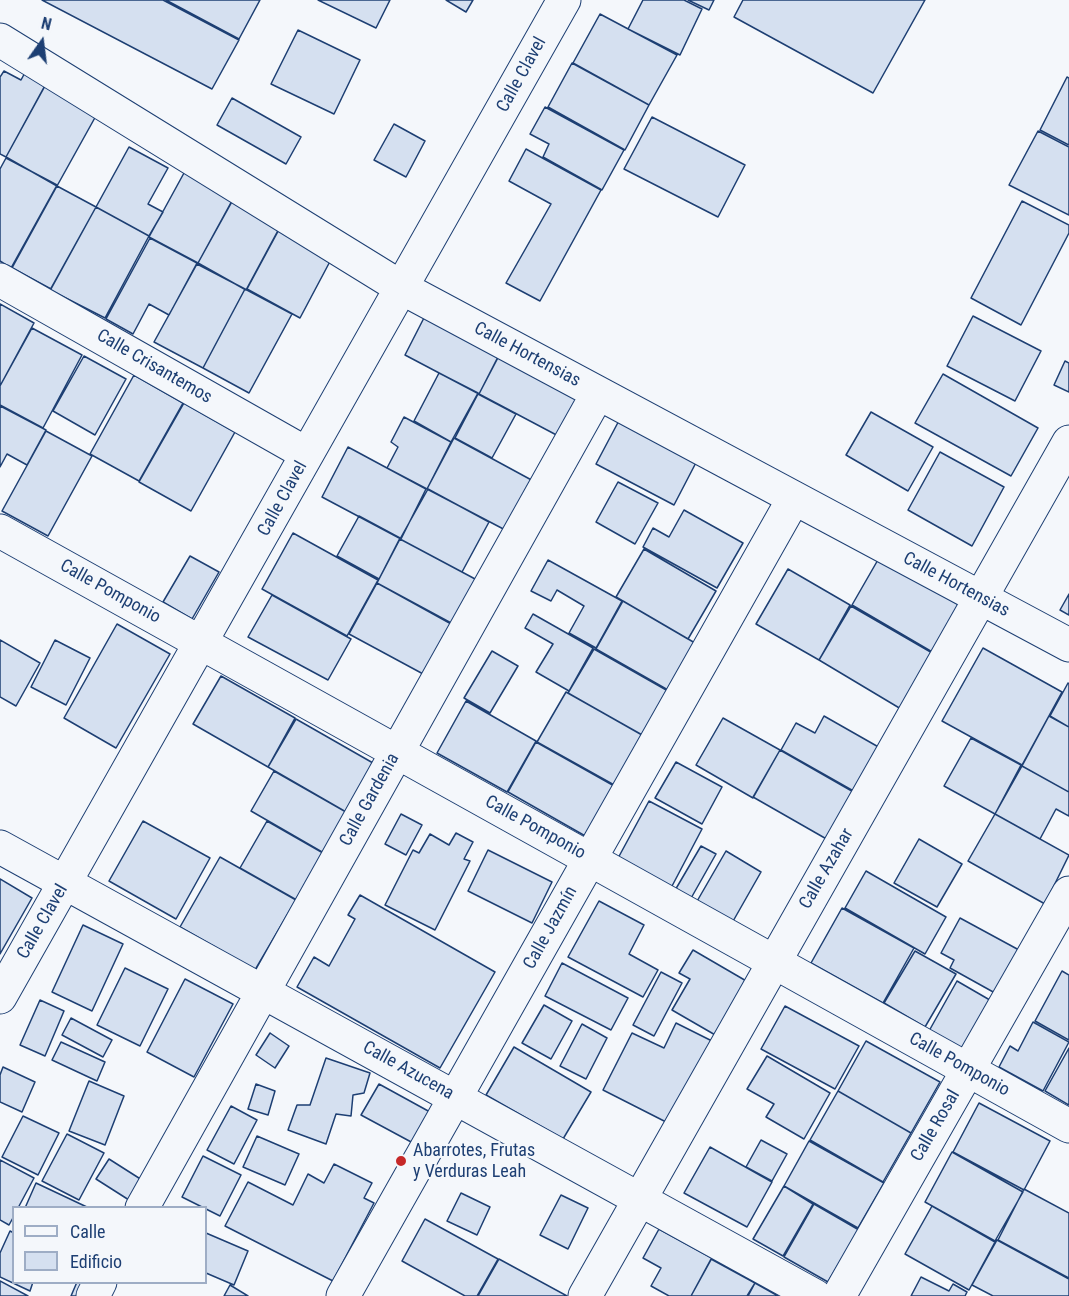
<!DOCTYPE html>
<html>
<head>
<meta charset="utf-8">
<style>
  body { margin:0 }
  #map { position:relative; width:1069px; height:1296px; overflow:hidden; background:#f4f7fb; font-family:"Roboto Condensed",sans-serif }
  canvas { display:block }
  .legend { position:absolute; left:12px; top:1206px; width:195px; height:78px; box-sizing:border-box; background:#f4f7fb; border:2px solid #9eadc5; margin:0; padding:8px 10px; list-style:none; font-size:18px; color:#1d3f73 }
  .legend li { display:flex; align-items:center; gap:12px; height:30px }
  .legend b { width:30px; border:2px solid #9eadc5 }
  .north { position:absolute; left:12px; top:12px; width:60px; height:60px; -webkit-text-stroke:4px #f4f7fb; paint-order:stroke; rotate:14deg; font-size:16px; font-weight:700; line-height:24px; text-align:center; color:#1d3f73 }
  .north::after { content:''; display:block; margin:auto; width:21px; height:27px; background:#1d3f73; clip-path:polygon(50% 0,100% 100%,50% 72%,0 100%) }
</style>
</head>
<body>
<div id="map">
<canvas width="1069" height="1296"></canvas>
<ul class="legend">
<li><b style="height:8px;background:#f4f7fb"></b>Calle</li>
<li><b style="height:16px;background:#d5e0f0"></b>Edificio</li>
</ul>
<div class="north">N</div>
</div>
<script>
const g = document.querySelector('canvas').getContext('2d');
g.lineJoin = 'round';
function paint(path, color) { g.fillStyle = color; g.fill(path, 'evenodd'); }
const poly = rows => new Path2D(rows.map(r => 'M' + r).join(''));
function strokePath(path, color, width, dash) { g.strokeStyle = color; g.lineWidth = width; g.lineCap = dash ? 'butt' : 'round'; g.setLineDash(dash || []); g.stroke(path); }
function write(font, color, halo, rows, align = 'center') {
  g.font = font + ' "Roboto Condensed",sans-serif'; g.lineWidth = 4.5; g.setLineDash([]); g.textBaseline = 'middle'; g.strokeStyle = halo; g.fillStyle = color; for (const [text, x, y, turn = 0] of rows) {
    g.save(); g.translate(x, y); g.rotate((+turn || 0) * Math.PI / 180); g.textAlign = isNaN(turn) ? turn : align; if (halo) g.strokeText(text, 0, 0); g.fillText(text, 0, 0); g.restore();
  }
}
const building = poly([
  [42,0,163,0,239,40,212,89,42,0],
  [166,0,260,0,239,39,166,0],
  [318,0,390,0,376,28,318,0],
  [446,0,473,0,466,12,446,0],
  [643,0,684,0,702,9,680,55,628,29,643,0],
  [688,0,714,0,709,10,688,0],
  [743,0,925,0,873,93,734,17,743,0],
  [600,14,677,55,649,105,573,63,600,14],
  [298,30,360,60,334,114,271,84,298,30],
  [572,63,649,105,625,150,548,107,572,63],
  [28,67,49,78,6,157,0,154,0,77,4,71,21,80,28,67],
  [1067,77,1069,78,1069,145,1040,130,1067,77],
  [45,86,97,114,57,186,6,157,45,86],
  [232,98,301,137,286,164,217,125,232,98],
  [545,107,624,150,602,190,543,157,549,144,530,134,545,107],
  [652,117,745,165,718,217,624,169,652,117],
  [394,124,425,141,406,177,374,160,394,124],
  [1038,131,1069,147,1069,215,1009,185,1038,131],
  [129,147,168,168,148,204,163,212,149,236,96,207,129,147],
  [526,149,601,190,540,301,506,283,551,204,509,181,526,149],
  [6,158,57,185,11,268,0,261,0,169,6,158],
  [190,162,239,189,198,263,149,237,190,162],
  [57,186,96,207,51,289,12,268,57,186],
  [234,197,282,223,246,290,198,263,234,197],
  [1022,201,1069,225,1069,233,1021,325,971,298,1022,201],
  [96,207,149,236,105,318,50,290,96,207],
  [282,224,335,252,300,318,247,289,282,224],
  [150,238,197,263,169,315,149,304,133,334,106,319,150,238],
  [197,264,245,289,203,368,154,342,197,264],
  [245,289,292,314,249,393,203,368,245,289],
  [0,304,34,323,0,386,0,304],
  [428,310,502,350,479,394,405,355,428,310],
  [973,316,1041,351,1015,401,947,366,973,316],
  [32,328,82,355,43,428,0,405,0,386,32,328],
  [502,349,588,395,564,439,479,394,502,349],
  [84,356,126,379,95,435,53,411,84,356],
  [1065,361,1069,363,1069,392,1054,385,1065,361],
  [439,373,478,393,451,442,414,421,439,373],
  [943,374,1038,428,1011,476,915,423,943,374],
  [134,375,183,403,139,481,90,454,134,375],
  [478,394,516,414,492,458,455,438,478,394],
  [184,403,235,432,191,511,139,482,184,403],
  [0,406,46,430,27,465,7,454,0,467,0,406],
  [871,412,933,447,908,491,846,455,871,412],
  [623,413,701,453,674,505,596,464,623,413],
  [404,417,451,442,427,489,387,468,398,447,391,442,404,417],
  [46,431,92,456,48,536,2,511,46,431],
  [454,438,537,483,511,533,427,489,454,438],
  [348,447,426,489,401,539,322,497,348,447],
  [940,452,1004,487,972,546,908,510,940,452],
  [618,482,658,503,635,544,596,522,618,482],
  [428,489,489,522,462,572,400,539,428,489],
  [684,510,743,543,717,588,643,547,653,528,669,537,684,510],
  [359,516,400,538,379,579,337,556,359,516],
  [293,533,378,580,347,636,262,589,293,533],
  [400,539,477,580,453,624,377,583,400,539],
  [644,549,716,591,688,639,616,597,644,549],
  [190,556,219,572,192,619,163,602,190,556],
  [879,558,961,606,934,653,852,605,879,558],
  [548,560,622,601,596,648,569,633,584,606,557,590,551,601,531,591,548,560],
  [788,569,850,605,819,660,756,624,788,569],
  [377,583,453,625,425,675,349,634,377,583],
  [1069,594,1069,615,1060,610,1069,594],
  [272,595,351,639,328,680,248,637,272,595],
  [623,601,695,643,668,690,596,649,623,601],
  [851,606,934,654,901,709,819,660,851,606],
  [533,614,593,648,569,691,536,672,553,644,525,628,533,614],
  [117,624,170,654,116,748,64,718,117,624],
  [0,640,40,663,16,706,0,697,0,640],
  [55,640,90,658,66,705,31,687,55,640],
  [983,648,1062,692,1022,765,942,721,983,648],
  [594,649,668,691,642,735,568,693,594,649],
  [492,651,518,666,490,713,464,698,492,651],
  [221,676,295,718,268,767,193,724,221,676],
  [1068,683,1069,684,1069,727,1050,716,1068,683],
  [566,692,644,736,616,786,537,742,566,692],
  [466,701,536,741,507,792,437,753,466,701],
  [824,716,882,749,857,793,781,750,796,723,815,733,824,716],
  [1049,716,1069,727,1069,792,1022,766,1049,716],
  [723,718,780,750,753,798,696,765,723,718],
  [296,719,380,767,353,816,268,767,296,719],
  [971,738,1021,765,995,814,944,786,971,738],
  [536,742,616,787,587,837,508,792,536,742],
  [780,750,857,794,830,841,753,797,780,750],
  [676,762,722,787,702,824,655,798,676,762],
  [1022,766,1069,792,1069,816,1056,809,1040,839,995,814,1022,766],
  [274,771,353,816,329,856,251,811,274,771],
  [649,801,702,829,671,888,617,860,649,801],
  [401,814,422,825,406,855,385,844,401,814],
  [995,814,1069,855,1045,904,968,861,995,814],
  [143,821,210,858,176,919,109,881,143,821],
  [267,821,330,857,302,903,240,868,267,821],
  [456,833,473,842,464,859,470,861,435,930,385,905,413,850,419,853,430,834,449,845,456,833],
  [919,839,962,864,937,907,894,883,919,839],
  [701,846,716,854,690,900,674,892,701,846],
  [488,850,552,882,532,923,468,891,488,850],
  [726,851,761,872,732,923,696,903,726,851],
  [220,857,296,900,255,970,180,927,220,857],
  [866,871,946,917,925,954,845,908,866,871],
  [0,879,32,898,0,954,0,879],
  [360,895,495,972,440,1068,297,987,314,957,329,966,355,919,348,915,360,895],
  [599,901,644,925,629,954,658,970,643,997,568,957,599,901],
  [842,908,914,948,883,1003,811,963,842,908],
  [960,918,1019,950,995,993,950,968,954,960,941,953,960,918],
  [83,925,123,944,92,1011,52,992,83,925],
  [693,950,748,982,717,1036,672,1010,690,979,679,973,693,950],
  [915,951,956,974,925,1027,884,1003,915,951],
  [562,963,628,998,611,1030,545,996,562,963],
  [125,968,168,989,140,1046,97,1025,125,968],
  [1062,971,1069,975,1069,1040,1035,1021,1062,971],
  [661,972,682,983,654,1036,633,1025,661,972],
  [185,979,233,1004,194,1077,147,1052,185,979],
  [957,981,995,1003,966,1053,929,1031,957,981],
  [40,1000,64,1011,45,1056,20,1045,40,1000],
  [544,1005,572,1021,551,1059,522,1043,544,1005],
  [785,1006,859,1046,835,1089,761,1049,785,1006],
  [71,1018,112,1040,103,1057,62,1035,71,1018],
  [1033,1022,1069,1042,1043,1091,999,1067,1010,1046,1018,1051,1033,1022],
  [676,1023,712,1041,670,1124,603,1090,632,1033,664,1048,676,1023],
  [582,1024,607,1038,586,1079,560,1066,582,1024],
  [270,1033,289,1046,275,1068,256,1055,270,1033],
  [866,1041,940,1082,911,1133,838,1091,866,1041],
  [61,1042,105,1062,97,1081,52,1060,61,1042],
  [514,1047,591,1092,563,1139,486,1095,514,1047],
  [1069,1048,1069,1105,1045,1091,1069,1048],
  [767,1056,830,1093,804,1139,766,1117,774,1104,747,1089,767,1056],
  [326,1058,370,1073,364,1093,353,1095,351,1116,336,1114,326,1144,288,1130,297,1105,310,1105,326,1058],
  [3,1067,35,1082,22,1112,0,1102,0,1075,3,1067],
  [89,1081,124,1096,105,1145,69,1131,89,1081],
  [256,1084,275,1091,268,1115,248,1109,256,1084],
  [379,1084,430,1112,413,1143,361,1115,379,1084],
  [838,1091,911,1133,883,1182,810,1140,838,1091],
  [979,1103,1050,1141,1024,1190,953,1152,979,1103],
  [231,1106,257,1120,234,1164,207,1150,231,1106],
  [23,1116,59,1133,38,1175,2,1157,23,1116],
  [67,1134,104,1153,79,1200,42,1181,67,1134],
  [257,1136,299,1154,285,1185,243,1167,257,1136],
  [761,1140,787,1154,772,1181,746,1167,761,1140],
  [809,1141,884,1183,858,1228,784,1186,809,1141],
  [710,1147,772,1182,747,1227,684,1193,710,1147],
  [952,1152,1023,1192,995,1241,925,1202,952,1152],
  [203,1156,241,1175,220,1216,182,1197,203,1156],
  [109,1159,142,1180,129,1200,96,1179,109,1159],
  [0,1160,34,1178,18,1208,14,1208,14,1216,9,1225,0,1220,0,1160],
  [334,1164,372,1183,364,1198,374,1203,333,1281,225,1226,248,1182,293,1205,308,1174,324,1183,334,1164],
  [36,1183,89,1208,25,1208,36,1183],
  [784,1186,813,1204,783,1256,753,1239,784,1186],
  [1024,1189,1069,1213,1069,1278,998,1240,1024,1189],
  [461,1193,490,1207,477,1235,447,1221,461,1193],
  [561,1195,588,1208,568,1249,540,1235,561,1195],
  [814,1204,859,1230,828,1282,784,1257,814,1204],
  [932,1206,995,1242,969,1290,905,1254,932,1206],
  [425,1219,498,1259,477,1296,465,1296,402,1261,425,1219],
  [659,1229,712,1258,691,1296,669,1296,651,1286,661,1268,643,1258,659,1229],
  [10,1231,14,1233,14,1282,33,1282,30,1291,0,1277,0,1253,10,1231],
  [206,1233,248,1251,234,1285,206,1273,206,1233],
  [997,1240,1069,1279,1069,1296,993,1296,972,1285,997,1240],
  [499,1259,567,1296,478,1296,499,1259],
  [711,1259,755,1283,747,1296,691,1296,711,1259],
  [921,1277,949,1291,953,1284,967,1292,965,1296,911,1296,921,1277],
  [0,1281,28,1296,0,1296,0,1281],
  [77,1282,94,1282,87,1296,71,1296,77,1282],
  [755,1283,778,1296,748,1296,755,1283],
  [230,1285,248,1296,224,1296,230,1285]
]);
paint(building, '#d5e0f0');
strokePath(building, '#1d3f73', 1.5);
const street = poly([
  [0,40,402,288,1069,645],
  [0,280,307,454],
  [0,531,1069,1126],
  [0,847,815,1296],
  [0,997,564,0],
  [142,1208,598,393],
  [93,1296,100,1282],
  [343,1296,794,498],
  [585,1296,1069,442],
  [839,1296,1069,893]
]);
strokePath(street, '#1d3f73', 35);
strokePath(street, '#f4f7fb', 33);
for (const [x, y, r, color] of [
  [401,1161,6,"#c62828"]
]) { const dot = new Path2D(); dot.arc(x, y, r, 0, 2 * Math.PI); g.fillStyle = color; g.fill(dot); strokePath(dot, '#f4f7fb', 2); }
write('18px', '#1d3f73', '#f4f7fb', [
  ["Calle Clavel",522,75,-61],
  ["Calle Hortensias",527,355,28],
  ["Calle Crisantemos",154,367,30],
  ["Calle Clavel",283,499,-61],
  ["Calle Hortensias",956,585,28],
  ["Calle Pomponio",110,592,29],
  ["Calle Gardenia",370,800,-61],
  ["Calle Pomponio",535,828,29],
  ["Calle Azahar",827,869,-60],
  ["Calle Clavel",43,922,-60],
  ["Calle Jazmín",551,928,-61],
  ["Calle Pomponio",959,1065,29],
  ["Calle Azucena",408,1071,29],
  ["Calle Rosal",936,1126,-60]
]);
write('18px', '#1d3f73', '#f4f7fb', [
  ["Abarrotes, Frutas",413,1151],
  ["y Verduras Leah",413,1172]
], 'left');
</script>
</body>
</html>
